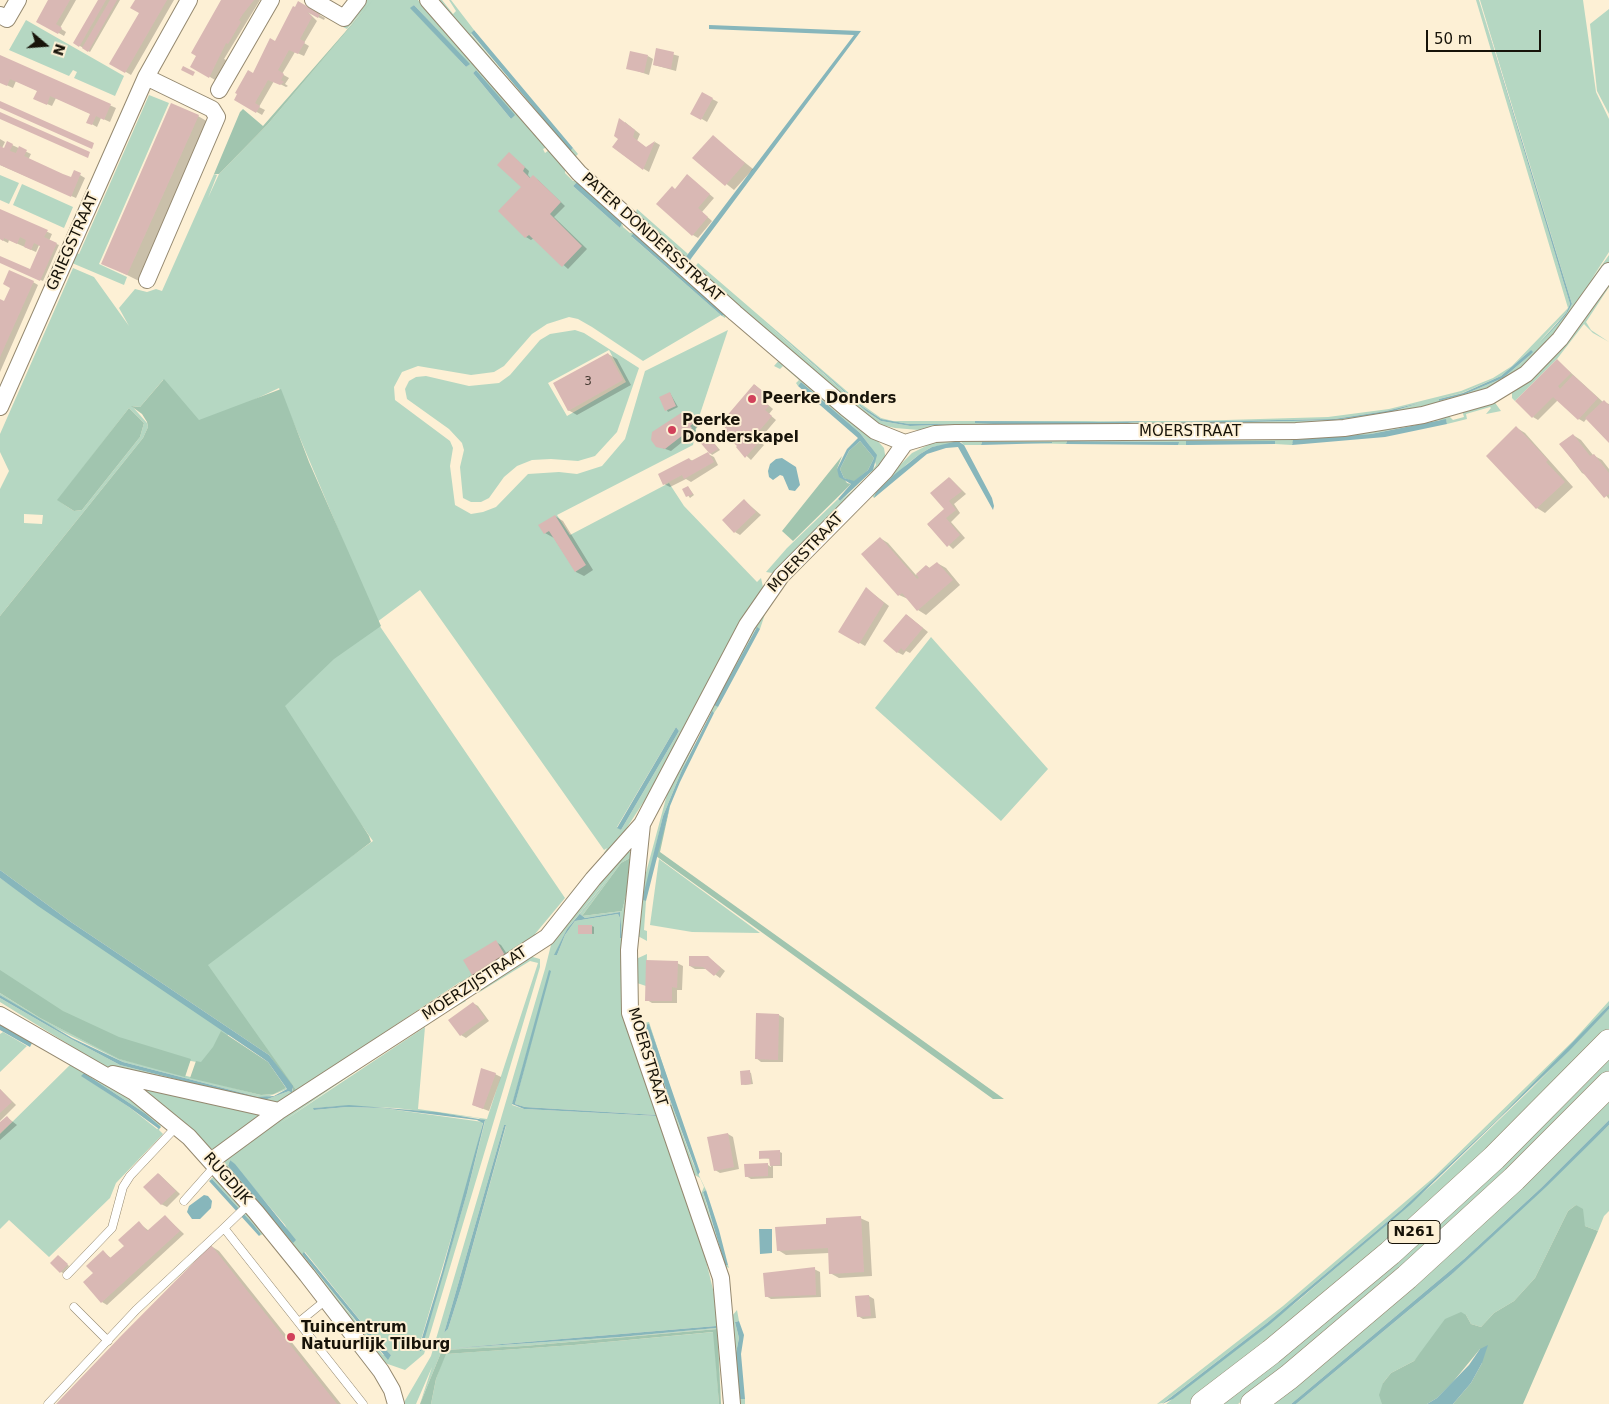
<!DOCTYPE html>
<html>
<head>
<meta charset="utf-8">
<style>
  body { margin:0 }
  #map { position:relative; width:1609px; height:1404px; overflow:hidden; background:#fdf0d5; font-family:"DejaVu Sans",sans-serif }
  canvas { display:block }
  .north { position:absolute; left:20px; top:20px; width:50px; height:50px; -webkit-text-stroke:4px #fdf0d5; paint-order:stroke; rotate:108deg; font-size:14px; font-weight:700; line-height:20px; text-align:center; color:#171309 }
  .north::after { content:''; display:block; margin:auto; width:18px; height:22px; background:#171309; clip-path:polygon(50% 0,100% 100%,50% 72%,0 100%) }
  .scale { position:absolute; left:1426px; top:30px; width:115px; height:22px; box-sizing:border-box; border:2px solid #171309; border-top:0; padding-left:6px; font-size:15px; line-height:18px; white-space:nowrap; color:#171309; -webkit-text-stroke:4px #fdf0d5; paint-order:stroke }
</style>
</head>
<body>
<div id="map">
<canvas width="1609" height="1404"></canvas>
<div class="north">N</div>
<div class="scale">50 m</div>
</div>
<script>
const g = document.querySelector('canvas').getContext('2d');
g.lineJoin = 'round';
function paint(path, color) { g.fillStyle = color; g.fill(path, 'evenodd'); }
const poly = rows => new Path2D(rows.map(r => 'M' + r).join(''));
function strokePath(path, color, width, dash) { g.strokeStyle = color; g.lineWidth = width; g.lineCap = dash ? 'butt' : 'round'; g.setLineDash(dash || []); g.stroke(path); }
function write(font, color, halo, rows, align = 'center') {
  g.font = font + ' "DejaVu Sans",sans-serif'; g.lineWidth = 4; g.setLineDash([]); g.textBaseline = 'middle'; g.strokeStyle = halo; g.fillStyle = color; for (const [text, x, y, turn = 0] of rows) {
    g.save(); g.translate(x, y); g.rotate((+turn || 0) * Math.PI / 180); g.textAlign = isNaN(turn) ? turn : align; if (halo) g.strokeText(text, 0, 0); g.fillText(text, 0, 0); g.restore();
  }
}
paint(poly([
  [365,0,418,0,542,141,547,147,543,149,545,153,549,150,565,168,565,173,573,181,577,180,621,219,623,227,630,233,636,232,727,312,725,318,722,316,725,313,634,234,632,237,721,315,643,361,592,327,578,319,569,317,547,324,532,334,504,366,494,372,471,375,418,366,402,372,394,387,395,400,450,441,453,448,450,466,455,505,471,514,483,512,496,507,528,474,559,472,577,474,602,466,625,439,645,371,728,330,698,420,693,445,557,515,570,535,669,483,684,506,757,582,761,578,763,587,762,593,744,622,652,789,615,846,550,927,527,947,475,979,300,1096,283,1102,257,1103,105,1067,0,1002,0,998,71,1039,120,1065,262,1101,289,1091,287,1089,267,1097,258,1097,123,1062,41,1021,0,995,0,993,40,1018,120,1059,261,1095,274,1094,286,1088,292,1093,297,1091,201,963,373,841,273,700,377,622,279,388,194,428,163,380,140,407,132,406,147,423,148,427,143,438,0,616,0,489,9,471,0,452,0,434,73,268,94,277,129,326,119,308,135,289,147,292,156,289,162,291,214,174,217,175,208,198,219,174,268,124,365,9,347,29,343,27],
  [414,5,469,64,466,67,411,8],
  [476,70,514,115,511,119,473,73],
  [577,182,622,223,620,228,573,186],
  [129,408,144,423,140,437,82,510,74,511,66,506,58,500],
  [24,514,43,515,42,524,24,523],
  [420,590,604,850,607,848,604,853,607,855,603,860,548,926,535,938,535,934,565,898,377,622],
  [676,727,679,731,621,830,617,827],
  [460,982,463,986,299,1095,298,1090],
  [437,0,442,0,453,14,456,11,449,0,451,0,474,30,471,34,569,151,573,148,578,154,573,159],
  [1476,0,1479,0,1570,304,1566,313,1539,342,1566,315,1572,304,1480,0,1583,0,1596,92,1609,119,1609,252,1591,280,1609,255,1609,263,1539,356,1477,396,1347,423,919,430,895,428,881,425,869,419,695,267,698,263,864,406,881,418,893,421,1192,421,1328,417,1389,409,1461,391,1493,378,1512,366,1568,308],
  [760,318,863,407,881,419,909,424,963,424,910,426,881,421,866,411],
  [1531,350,1529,356,1503,378,1465,394,1439,401,1439,399,1462,393,1501,376],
  [1423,402,1387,413,1335,420,1209,423,1167,422,1334,419,1386,411],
  [976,421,1027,423,1149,421,1117,424,1029,424,976,423],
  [1609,9,1609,114,1597,91,1590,24],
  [26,20,124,76,115,96,74,78,77,72,73,70,69,76,9,50],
  [149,95,169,103,99,264,127,277,124,285,72,263,77,253,79,254],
  [0,175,19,183,9,204,0,200],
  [22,184,73,207,64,228,13,205],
  [637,209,688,254,686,257,689,260,692,258,688,262,635,215],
  [1609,280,1609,287,1586,322,1591,330,1609,342,1593,333,1584,324,1557,359,1515,401,1512,398,1512,390,1547,364],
  [575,330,584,333,639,368,617,432,595,456,578,461,551,459,532,460,517,466,504,477,489,498,481,502,471,502,463,498,460,467,464,450,462,443,449,429,407,399,405,389,409,381,416,377,426,376,469,386,499,383,510,375,540,340,550,334],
  [609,350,626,382,567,416,548,383],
  [781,358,875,438,884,448,886,461,775,573,772,573,766,572,787,548,838,499,840,501,851,492,869,475,876,465,870,446,860,433,801,382,798,386,796,383,799,380,783,366,780,369,774,366],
  [1493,400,1501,411,1486,414,1491,408,1490,407,1466,414,1467,419,1447,424,1446,420,1439,420,1371,434,1292,443,1292,445,1275,444,1274,441,1187,441,1186,445,1178,445,1178,442,1067,441,1066,444,982,442,981,445,964,445,961,442,932,447,920,454,907,464,874,498,871,494,912,453,938,440,1047,437,1447,414,1453,420,1464,417,1462,410],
  [766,611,760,629,756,628,715,705,718,707,714,713,711,712,700,732,682,770,663,816,643,900,646,901,644,930,647,931,647,941,636,935,643,884,669,787,742,645],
  [931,637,1048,769,1001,821,875,708],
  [628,852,636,852,640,855,627,923,628,991,646,1065,691,1192,714,1266,721,1301,728,1404,724,1404,720,1337,718,1338,721,1404,716,1329,524,1346,442,1350,420,1404,432,1367,416,1404,403,1404,431,1356,545,969,551,945,549,940,614,863],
  [630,858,635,860,622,911,582,916,621,863],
  [611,875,580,914,585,918,620,912,622,938,620,938,620,918,618,914,575,921,565,935,557,955,555,955,567,929],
  [550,970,515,1104,525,1107,656,1115,630,1026,623,999,625,998,658,1116,524,1109,512,1105],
  [504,1125,506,1126,461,1288,448,1329,444,1333],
  [664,1130,702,1240,711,1272,717,1306,702,1244],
  [716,1326,716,1328,620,1337,443,1349],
  [659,859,760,933,692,932,650,925],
  [0,878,229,1034,202,1063,141,1052,0,979],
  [647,954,646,986,637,983,636,959],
  [529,956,540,959,540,967,424,1354,405,1370,382,1362,227,1169,224,1160,238,1144,464,999,466,1001,427,1023,279,1124,425,1027,418,1109,487,1119,538,963,530,961,478,993,476,989],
  [339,1106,396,1108,478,1118,485,1121,467,1193,420,1351,418,1350,473,1164,483,1122,382,1108,347,1107,314,1110,314,1108],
  [230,1160,285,1225,293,1242,228,1166],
  [305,1252,371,1334,391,1355,383,1355,302,1254],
  [1609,1001,1609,1005,1579,1038,1498,1119,1401,1210,1267,1323,1163,1403,1157,1404,1283,1306,1433,1178,1573,1041],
  [1609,1009,1609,1031,1492,1149,1253,1357,1190,1404,1166,1404,1299,1300,1435,1182,1532,1088],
  [649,1022,677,1108,649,1025,646,1025,659,1070,693,1163,706,1190,703,1192,712,1222,725,1265,728,1265,729,1268,724,1266,701,1194,704,1187,700,1178,695,1175,662,1085,644,1026,644,1023],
  [3,1032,27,1046,0,1072,0,1034],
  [1609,1055,1609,1072,1507,1174,1286,1367,1238,1404,1218,1404],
  [73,1062,126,1094,162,1122,159,1130,163,1134,116,1183,110,1198,49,1257,9,1220,0,1229,0,1134],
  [84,1073,146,1114,161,1127,157,1129,129,1107,82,1076],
  [133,1081,266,1113,211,1152],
  [1609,1098,1609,1120,1541,1188,1464,1259,1291,1404,1267,1404],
  [1609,1125,1609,1211,1604,1216,1598,1231,1585,1226,1576,1205,1568,1211,1535,1278,1514,1301,1494,1313,1481,1327,1471,1324,1466,1315,1427,1346,1414,1361,1391,1373,1383,1383,1382,1404,1296,1404,1451,1275],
  [215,1176,265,1233,259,1236,261,1234,253,1224,212,1179,209,1180],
  [737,1310,739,1321,735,1322,739,1338,736,1353,739,1398,745,1399,745,1404,737,1404,732,1316],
  [714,1332,719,1404,431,1404,436,1379,445,1354,574,1345]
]), '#b5d7c2');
paint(poly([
  [373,0,268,124,219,174,214,174,240,112,243,109,263,126],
  [164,379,199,420,281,389,309,462,381,626,334,659,285,706,369,836,371,842,208,965,297,1091,292,1093,293,1089,269,1055,71,922,0,870,0,616,143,438,148,427,147,422,142,414,131,406,140,407],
  [129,408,144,423,140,437,82,510,74,511,66,506,57,500],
  [860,441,874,458,868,470,854,482,844,478,840,469,849,451],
  [842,456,837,469,847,483,851,484,793,541,782,531],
  [670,806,660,852,1004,1099,993,1099,656,856],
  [630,858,635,860,622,911,582,916,621,863],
  [0,970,63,1011,119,1037,191,1059,185,1077,119,1059,40,1018,0,993],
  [221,1031,268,1062,286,1088,274,1094,261,1095,190,1078,196,1061,201,1062,213,1047],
  [1576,1205,1583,1209,1585,1226,1598,1231,1523,1404,1453,1404,1471,1383,1482,1363,1480,1349,1452,1383,1437,1398,1427,1404,1382,1404,1379,1395,1383,1383,1391,1373,1414,1361,1445,1319,1461,1312,1466,1315,1471,1324,1481,1327,1494,1313,1514,1301,1535,1278,1568,1211],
  [717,1329,721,1404,719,1404,713,1332,574,1345,446,1354,436,1379,431,1404,420,1404,442,1350,524,1346]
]), '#a1c5af');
paint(poly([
  [1479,0,1572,304,1566,315,1540,343,1566,313,1570,304],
  [414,5,470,64,466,67,410,8],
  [709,25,861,31,690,260,686,257,688,254,854,35,709,29],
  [474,30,573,148,570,151,471,33],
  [476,70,515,115,511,119,473,73],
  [577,182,622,223,620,228,573,186],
  [634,233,726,313,722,316,631,236],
  [761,318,863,407,881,419,909,424,963,424,910,426,881,421,866,411],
  [1531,350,1533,352,1529,356,1503,378,1465,394,1439,401,1439,399,1463,393,1501,376],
  [801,382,860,433,877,455,873,470,840,501,838,499,851,484,839,477,837,469,847,449,858,438,798,386],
  [860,441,874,458,868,470,854,481,844,478,840,469,849,451],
  [1423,402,1387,413,1335,420,1209,423,1166,422,1334,419,1386,411],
  [1446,419,1447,424,1385,437,1292,445,1293,440,1371,434],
  [975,421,1100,422,1149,421,1117,424,993,424,975,423],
  [958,441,964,445,992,498,994,506,993,510,958,447,946,448,927,454,874,498,876,492,895,474,920,454,932,447],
  [1067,441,1179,442,1178,445,1066,444],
  [1186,441,1275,441,1275,444,1186,445],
  [982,442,1052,442,1052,443,981,445],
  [782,458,796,467,800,485,795,491,789,490,783,476,780,475,773,480,769,477,768,471,770,464,776,459],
  [757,627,760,629,718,707,714,705],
  [712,711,714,713,680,782,670,806,646,901,642,900,663,816,682,770],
  [676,727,679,731,621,830,617,828],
  [0,870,71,922,269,1055,293,1086,292,1093,289,1091,262,1101,120,1065,71,1039,0,998,0,995,72,1038,123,1062,258,1097,274,1096,287,1089,268,1062,261,1057,38,906,0,878],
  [612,875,580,914,585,918,620,912,622,938,620,938,620,918,618,914,575,921,565,935,557,955,554,955,567,929],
  [549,970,551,971,515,1104,525,1107,656,1115,630,1026,658,1116,524,1109,512,1104],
  [1609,1005,1609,1009,1569,1051,1410,1205,1269,1325,1173,1399,1162,1404,1267,1323,1401,1210,1498,1119],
  [0,1023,28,1040,32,1043,30,1047,0,1030],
  [649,1024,700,1172,698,1175,659,1070,646,1025],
  [84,1073,146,1114,161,1127,159,1129,129,1107,81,1076],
  [349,1105,436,1112,485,1120,467,1193,421,1351,418,1351,442,1272,483,1123,477,1120,382,1108,347,1107,314,1110,313,1108],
  [1609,1120,1609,1125,1546,1187,1451,1275,1296,1404,1291,1404,1464,1259,1541,1188],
  [504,1125,506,1125,461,1288,448,1329,444,1333],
  [230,1160,235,1164,296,1240,293,1243,228,1166],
  [212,1179,253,1224,261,1234,259,1236,209,1181],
  [706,1190,719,1230,728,1265,725,1265,707,1204,703,1192],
  [204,1195,208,1196,212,1201,211,1208,200,1219,192,1219,187,1212,189,1206],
  [759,1229,772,1229,772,1253,760,1254],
  [304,1252,371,1334,391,1355,388,1360,302,1254],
  [739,1321,744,1335,741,1354,745,1399,739,1399,736,1353,739,1338,735,1322],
  [716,1326,716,1328,620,1337,443,1349],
  [1488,1345,1482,1363,1471,1383,1453,1404,1427,1404,1437,1398,1469,1365,1480,1349]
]), '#87b6bb');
paint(poly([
  [50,0,76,0,60,28,66,32,64,36,38,21],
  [100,0,120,0,90,52,75,43],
  [136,0,174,0,131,75,111,63,141,12],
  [222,0,260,0,224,59,226,60,215,80,192,66],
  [299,3,325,18,324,20,308,12,317,21,304,43,309,46,304,56,295,52,282,74,289,78,285,84,288,86,286,87,274,81,259,107,265,110,262,115,235,99,276,43],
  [657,50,679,56,676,71,654,65],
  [0,56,116,108,110,122,101,118,97,127,88,122,91,114,56,98,52,106,40,101,38,91,16,81,13,88,0,82],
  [648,56,653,59,649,75,628,68],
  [703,94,718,102,707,122,692,113],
  [198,116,215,126,145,284,103,263],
  [625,122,640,134,637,141,647,148,655,142,660,145,649,172,634,163,613,147,620,139],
  [713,137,753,169,734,190,694,158],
  [0,139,5,142,2,148,5,150,8,143,31,154,28,160,72,179,80,175,85,178,76,198,0,165],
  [510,154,529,171,528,175,531,179,533,177,538,180,565,206,554,217,587,249,568,269,534,238,531,240,526,237,499,211,523,187],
  [688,176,714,198,702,212,712,221,698,238,693,235,676,190],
  [0,210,52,234,49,241,59,245,43,281,0,262,0,257,31,270,42,246,39,245,36,252,9,240,8,243,0,239],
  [33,282,38,285,0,372,0,300,5,302,11,288],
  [608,354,617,359,631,385,577,415,568,410],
  [1557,360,1603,402,1609,404,1609,441,1587,418,1584,422,1579,419,1558,400,1538,420,1533,417],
  [755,385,771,398,766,403,773,409,769,414,776,420,758,441,764,445,751,460,737,447,739,446,731,422],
  [670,393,678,407,668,412,660,398],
  [687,413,699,426,695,429,696,431,671,451,657,446,681,414],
  [1517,428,1525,433,1573,487,1545,513,1537,508,1487,456],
  [707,435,720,450,712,455,700,440],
  [1573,435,1581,440,1593,455,1602,460,1609,469,1609,499,1590,477,1582,473,1561,445],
  [708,454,714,457,718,465,691,482,686,479,670,487,664,484,689,459,693,461],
  [950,478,966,494,954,504,960,513,951,522,965,538,953,549,928,525,946,509],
  [688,487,694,495,690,498,684,490],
  [745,501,761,515,740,535,735,532],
  [555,516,563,521,593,570,584,576,576,572,554,538,545,533,540,525],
  [880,538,888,543,916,575,927,566,931,569,937,563,946,568,960,585,926,615,918,610,908,599,899,595],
  [871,592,889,606,865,646,840,631],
  [907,615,928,632,910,653,906,651,903,655,897,652],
  [592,926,594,927,594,934,580,933],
  [496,942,501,945,511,960,474,976],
  [713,961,725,971,720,978,708,969,695,969,690,966],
  [677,963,683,966,682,990,677,990,677,1003,652,1003,647,1000],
  [473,1003,478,1006,489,1021,466,1038,461,1035],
  [779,1015,784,1018,783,1062,761,1062,756,1058],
  [749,1072,751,1073,753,1084,745,1085,742,1084],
  [495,1074,501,1077,489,1111,473,1105],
  [0,1089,16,1105,0,1121],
  [8,1118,17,1125,0,1140,0,1124],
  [728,1134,733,1137,739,1169,720,1173,715,1170],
  [780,1152,782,1153,782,1166,773,1166,773,1178,751,1179,746,1176,768,1165,771,1167,771,1159,760,1158],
  [159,1174,180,1194,167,1207,161,1204],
  [165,1216,184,1234,107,1305,102,1302,84,1282,94,1273,103,1252,111,1258,125,1246,139,1223,149,1231],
  [860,1218,869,1222,872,1276,839,1278,830,1273,829,1253,786,1255,778,1250,828,1225],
  [211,1246,219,1251,341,1404,57,1404],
  [60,1258,69,1266,63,1273,61,1272],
  [814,1269,820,1272,821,1297,771,1299,766,1296],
  [869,1296,874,1299,876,1318,863,1319,858,1316]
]), '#0003');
paint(poly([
  [48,0,70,0,56,24,62,28,58,34,36,22],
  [98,0,106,0,79,47,73,43],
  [110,0,117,0,88,52,82,48],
  [135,0,167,0,125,73,109,64,139,13,130,8],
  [221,0,254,0,243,14,239,20,241,22,228,44,226,43,209,78,190,67,196,56,191,53],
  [298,1,320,14,318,18,307,12,312,17,300,39,305,42,298,54,289,50,278,70,284,74,281,80,284,82,280,85,268,80,255,103,260,106,256,113,234,100,237,94,235,93,248,70,253,73,270,38,275,41,293,6,295,7],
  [656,48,674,52,671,69,653,65],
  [630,51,648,55,644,73,626,69],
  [0,55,111,104,104,120,96,116,92,125,86,123,90,114,50,96,47,105,33,99,37,91,10,79,7,86,0,83],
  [183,66,195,72,193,76,181,70],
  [702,92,713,98,701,120,690,114],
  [0,101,94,143,92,149,0,108],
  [171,103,199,115,127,275,101,264],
  [0,112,90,152,88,158,0,119],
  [619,118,635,130,633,137,646,147,655,141,643,170,612,147,618,139,614,136],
  [713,135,745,163,725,186,692,158],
  [7,141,13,144,10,151,16,153,19,146,27,150,24,156,63,174,71,177,74,170,81,173,71,197,0,165,0,146,4,148],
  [509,152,525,167,523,171,530,178,533,175,561,202,550,214,582,246,562,267,529,235,525,238,498,211,521,187,497,165],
  [687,174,710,194,698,208,708,217,692,236,656,204,672,186,675,189],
  [0,209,48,230,44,237,57,243,40,281,0,263,0,256,30,269,40,246,34,243,31,250,24,247,26,240,20,237,17,244,4,238,3,241,0,239],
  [9,270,34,281,0,357,0,299,4,301,10,288,3,284],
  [608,353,623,380,568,411,553,383],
  [1557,359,1571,373,1558,386,1560,389,1573,375,1598,398,1578,420,1553,397,1532,418,1515,401],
  [754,384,766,394,762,400,769,406,765,410,772,416,754,437,759,442,745,458,736,447,737,446,721,432,730,422,725,418],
  [670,392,676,406,665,411,659,397],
  [1604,400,1609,405,1609,443,1585,418],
  [687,412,694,423,690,426,692,428,665,449,656,447,651,440,652,432,681,413,683,415],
  [1516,426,1548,460,1546,462,1565,482,1536,509,1486,456],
  [707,433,718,449,710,454,698,440],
  [1573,434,1590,456,1594,454,1609,473,1609,494,1604,498,1559,444],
  [708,452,714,462,684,479,682,475,663,485,658,474,689,458,691,461],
  [949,477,962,491,949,501,956,510,946,518,960,535,947,547,927,524,944,509,930,493],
  [688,486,693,494,686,497,682,489],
  [744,499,756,512,734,533,722,520],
  [555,515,586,565,575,572,549,531,544,534,538,525],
  [880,537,917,579,919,578,916,574,926,565,929,568,937,562,953,580,917,611,902,593,898,596,861,554],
  [866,587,884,603,859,644,838,632],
  [906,614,923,628,904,651,901,648,897,653,883,641],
  [578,925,592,925,592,934,578,934],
  [496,940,506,957,473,977,463,960],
  [689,956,708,956,721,968,714,976,703,967,689,966],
  [646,960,678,961,677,988,672,987,672,1001,645,1001],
  [473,1002,485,1018,460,1036,448,1020],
  [756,1013,779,1014,778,1060,755,1059],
  [481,1068,496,1073,483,1109,472,1105],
  [750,1070,751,1084,741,1085,740,1071],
  [0,1089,12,1102,0,1113],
  [7,1116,12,1122,0,1133,0,1122],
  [728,1133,734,1167,714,1171,707,1137],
  [780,1150,780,1165,770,1166,769,1158,759,1159,759,1151],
  [768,1163,768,1176,745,1177,744,1164],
  [158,1173,176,1191,161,1205,143,1187],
  [165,1215,180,1231,101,1303,83,1282,93,1273,86,1266,103,1250,110,1258,124,1246,118,1240,139,1221,147,1231],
  [861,1216,864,1272,829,1274,828,1248,777,1251,775,1227,826,1224,826,1218],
  [211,1245,337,1404,56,1404,120,1337],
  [58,1255,68,1264,60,1273,50,1263],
  [815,1267,816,1295,765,1297,763,1273],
  [869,1295,871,1316,857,1317,855,1296]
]), '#d9b8b4');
const lane = poly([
  [184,1201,215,1166],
  [249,1204,224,1228,363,1404],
  [67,1275,112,1228,123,1187,130,1176,177,1126],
  [74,1307,108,1341],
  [299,1322,326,1300],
  [48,1404,136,1310,224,1228]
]);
const street = poly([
  [313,0,344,18,358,0],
  [428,0,579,173,735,313,846,408,875,431,905,443],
  [0,15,7,19,18,0],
  [146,77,212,109,217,117,147,280],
  [219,90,271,0],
  [0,407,146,77,189,0],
  [0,1015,134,1092,189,1137,256,1212,307,1275,381,1371,392,1390,396,1404],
  [113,1074,279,1111],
  [211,1161,279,1111,547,937,593,879,642,824],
  [732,1404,721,1278,630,1013,629,950,642,824,747,625,781,576,885,471,905,443,935,434,955,433,1296,431,1344,428,1423,415,1490,396,1526,374,1560,339,1609,271]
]);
const primary = poly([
  [1203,1404,1271,1352,1390,1253,1494,1158,1609,1042],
  [1253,1404,1289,1377,1407,1277,1514,1179,1609,1084]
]);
strokePath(lane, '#94886f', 9);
strokePath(street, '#94886f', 18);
strokePath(primary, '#94886f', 26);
strokePath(lane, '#fff', 8);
strokePath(street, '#fff', 16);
strokePath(primary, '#fff', 25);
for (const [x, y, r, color] of [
  [752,399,5,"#d1415b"],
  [672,430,5,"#d1415b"],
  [291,1337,5,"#d1415b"]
]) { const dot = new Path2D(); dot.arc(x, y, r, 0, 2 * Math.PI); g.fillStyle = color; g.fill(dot); strokePath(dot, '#fdf0d5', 2); }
write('12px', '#483c34', null, [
  ["3",588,382]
]);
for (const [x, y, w] of [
  [1414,1232,52]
]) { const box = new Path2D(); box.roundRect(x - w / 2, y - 11.5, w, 23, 4); g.fillStyle = '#fdf0d5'; g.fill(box); strokePath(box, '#171309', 1); }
write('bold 14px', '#171309', null, [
  ["N261",1414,1232]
]);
write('15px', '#171309', '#fdf0d5', [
  ["PATER DONDERSSTRAAT",652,238,42],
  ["GRIEGSTRAAT",73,242,-66],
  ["MOERSTRAAT",1190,432],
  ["MOERSTRAAT",806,553,-47],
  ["MOERZIJSTRAAT",475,984,-33],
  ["MOERSTRAAT",647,1057,73],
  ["RUGDIJK",227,1179,48]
]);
write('bold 15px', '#171309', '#fdf0d5', [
  ["Peerke Donders",762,399],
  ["Peerke",682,421],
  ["Donderskapel",682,438],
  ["Tuincentrum",301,1328],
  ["Natuurlijk Tilburg",301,1345]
], 'left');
</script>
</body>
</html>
